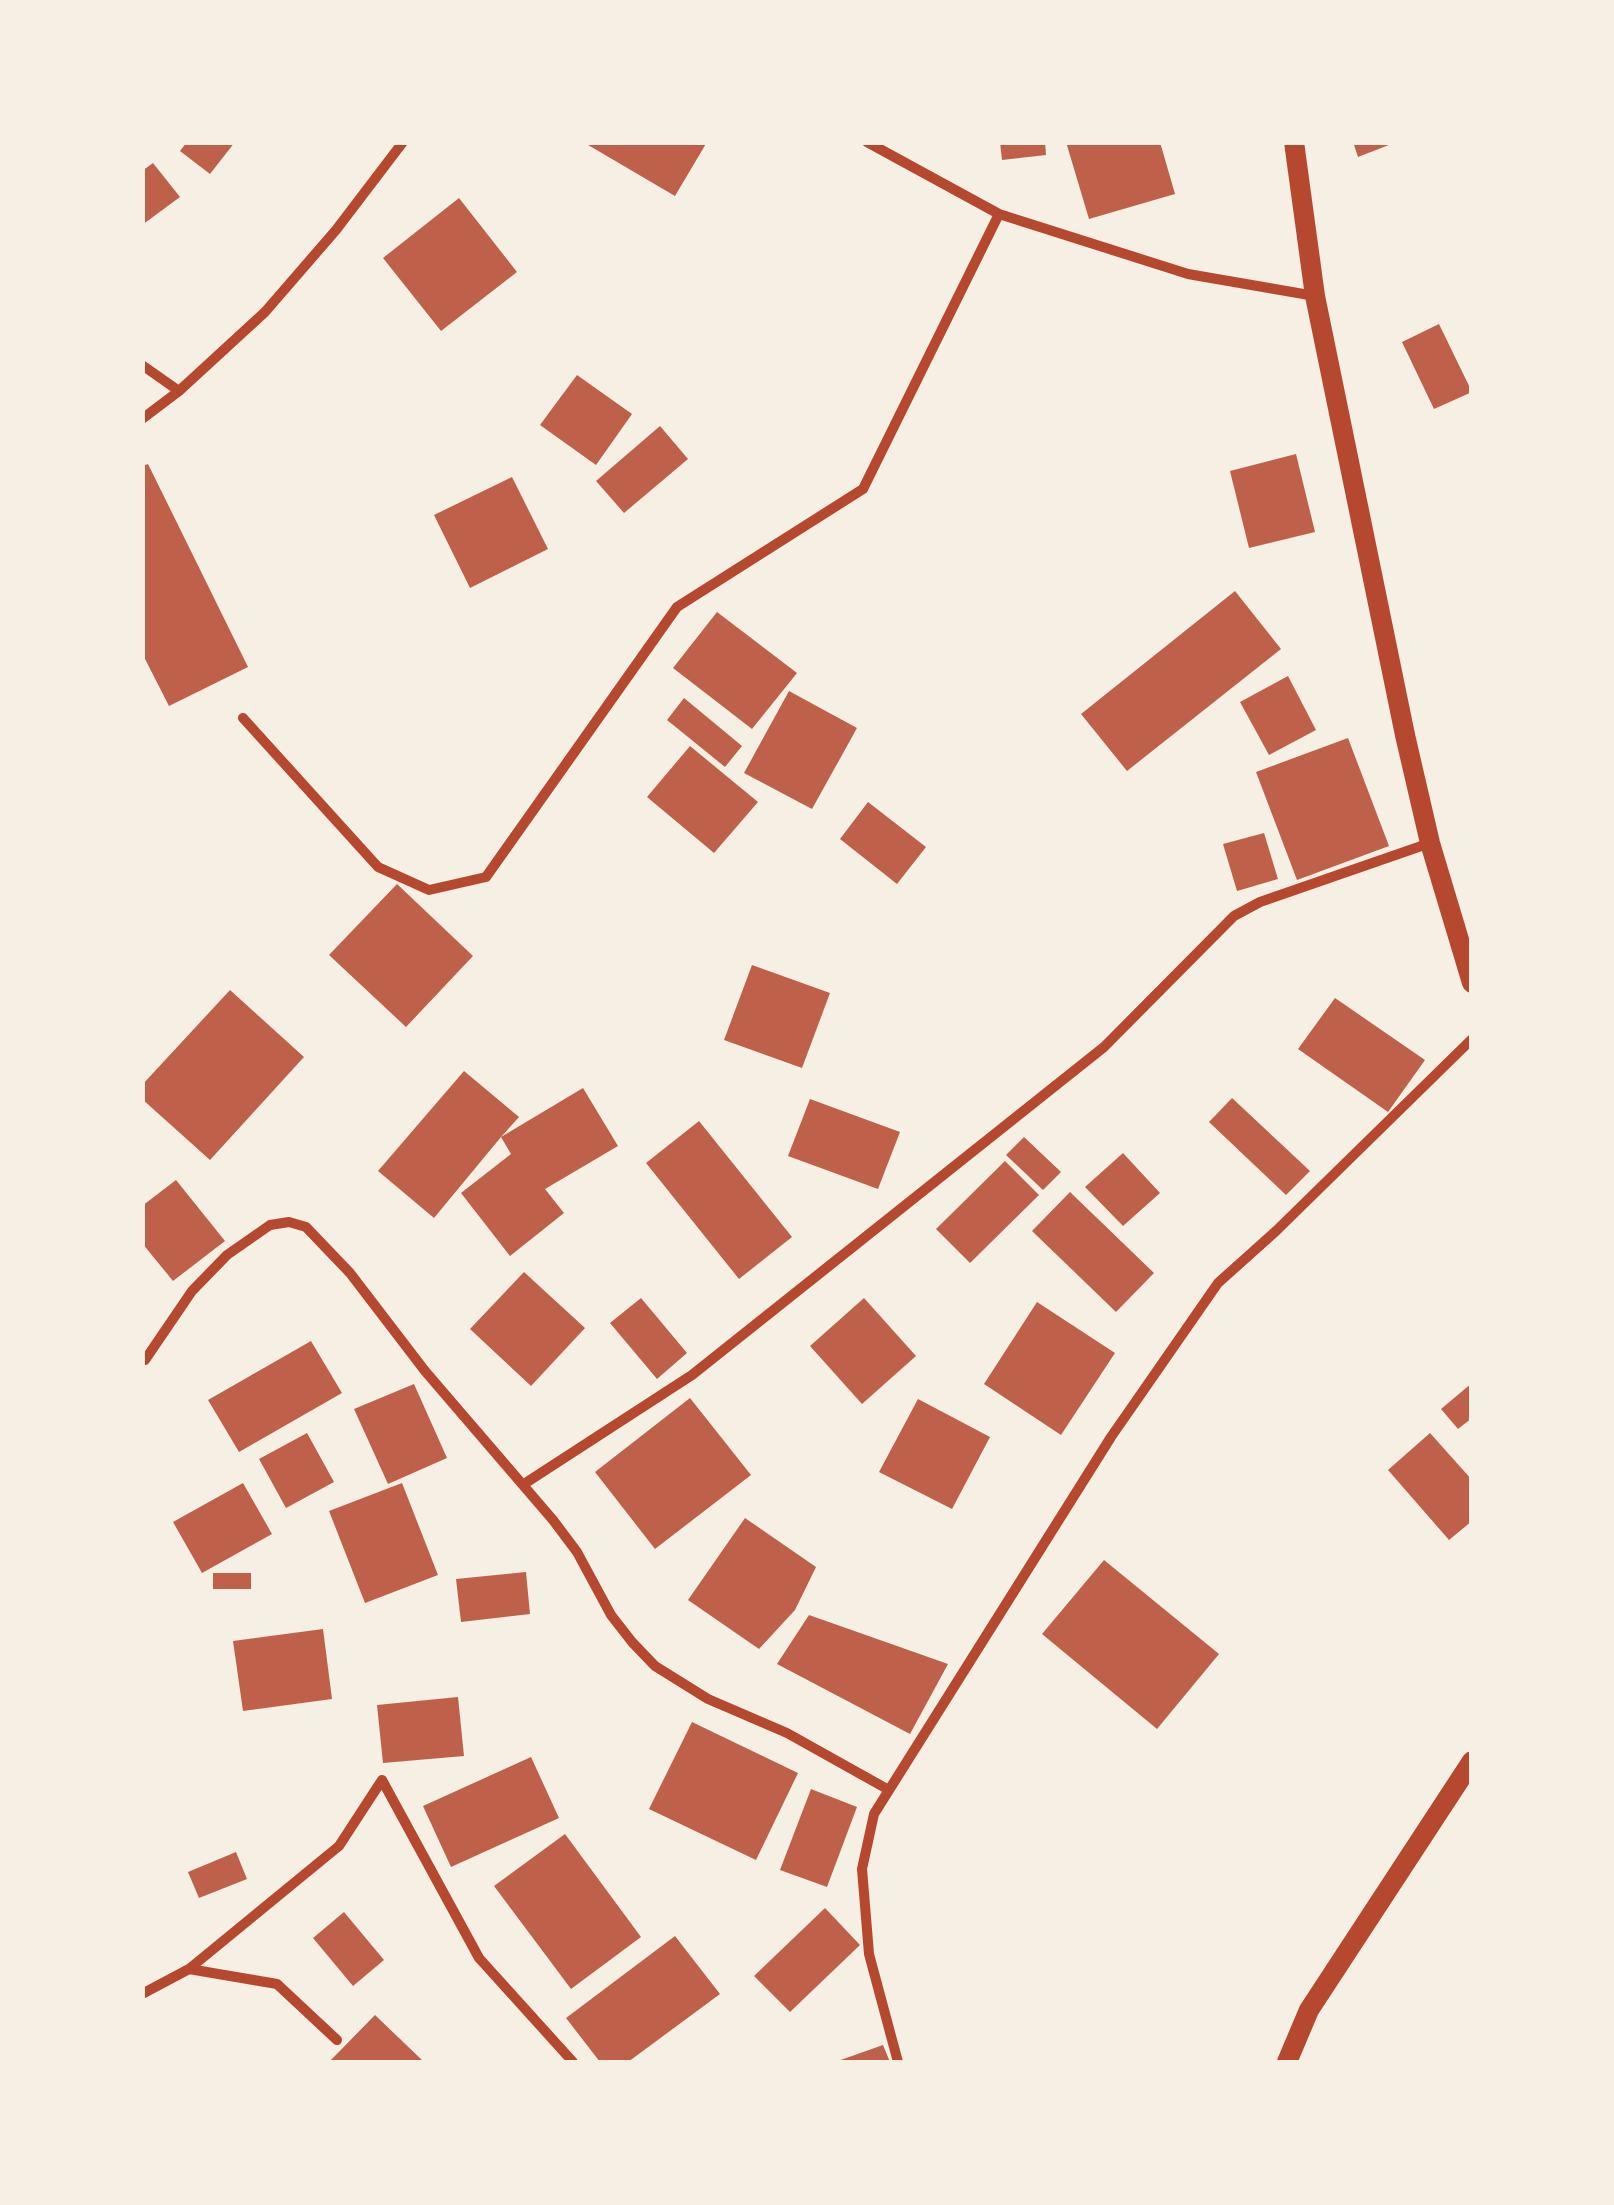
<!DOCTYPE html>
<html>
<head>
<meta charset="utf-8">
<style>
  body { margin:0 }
  #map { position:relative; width:1614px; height:2205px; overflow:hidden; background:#f6efe4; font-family:"IBM Plex Sans",sans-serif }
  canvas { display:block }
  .frame { position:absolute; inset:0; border:145px solid #f6efe4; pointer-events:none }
</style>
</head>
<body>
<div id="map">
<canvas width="1614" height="2205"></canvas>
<div class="frame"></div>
</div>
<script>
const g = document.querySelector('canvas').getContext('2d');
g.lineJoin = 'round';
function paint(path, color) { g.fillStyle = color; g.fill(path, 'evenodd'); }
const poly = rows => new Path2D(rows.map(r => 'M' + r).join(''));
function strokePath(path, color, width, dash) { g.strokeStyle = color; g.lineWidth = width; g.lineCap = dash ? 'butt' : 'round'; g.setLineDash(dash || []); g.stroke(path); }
paint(poly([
  [187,142,235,142,210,174,180,151],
  [583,142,707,142,675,196],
  [1000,142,1045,142,1046,155,1002,160],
  [1066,142,1160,142,1175,194,1089,219],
  [1353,142,1394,142,1394,143,1358,157],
  [153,163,180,197,142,225,142,171],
  [459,198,517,272,441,331,383,258],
  [1439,324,1472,392,1434,409,1402,342],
  [577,375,632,414,596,465,540,425],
  [660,426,688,459,624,513,596,481],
  [1296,454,1315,532,1249,548,1230,471],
  [148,464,248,667,169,706,142,653,142,466],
  [512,477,548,549,470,588,434,515],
  [1235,591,1281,649,1127,771,1081,714],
  [717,612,797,673,752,729,673,668],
  [1288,676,1316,730,1269,755,1240,702],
  [789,691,857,728,812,809,744,773],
  [684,698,742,746,725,767,667,720],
  [1348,738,1389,846,1297,880,1256,772],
  [690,746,758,802,714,853,647,797],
  [868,802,926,847,897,884,840,839],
  [1264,833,1278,879,1237,891,1223,844],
  [397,884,473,956,406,1027,329,955],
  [752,965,830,993,802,1068,724,1040],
  [230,990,304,1057,210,1160,142,1099,142,1085],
  [1335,998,1425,1060,1388,1112,1298,1049],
  [464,1071,519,1117,501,1137,583,1088,618,1146,545,1189,564,1213,510,1256,461,1193,511,1154,501,1137,434,1218,378,1171],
  [1232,1098,1310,1171,1286,1195,1209,1122],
  [810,1099,900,1132,878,1189,788,1156],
  [699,1121,792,1237,739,1279,646,1163],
  [1024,1137,1061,1172,1043,1190,1006,1155],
  [1123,1153,1160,1193,1123,1226,1085,1187],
  [1005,1161,1039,1195,970,1263,936,1229],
  [176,1180,225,1241,173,1281,142,1243,142,1206],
  [1070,1192,1154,1273,1116,1312,1032,1231],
  [524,1272,585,1328,531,1386,470,1329],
  [641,1298,687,1353,657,1379,610,1323],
  [864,1298,916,1356,862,1404,810,1346],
  [1037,1302,1115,1353,1061,1435,984,1384],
  [311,1341,342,1393,239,1452,208,1400],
  [1472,1383,1472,1418,1458,1429,1441,1409],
  [414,1384,447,1458,388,1484,354,1409],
  [690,1398,751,1475,655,1549,595,1472],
  [918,1399,990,1437,952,1509,879,1472],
  [307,1433,334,1482,286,1508,259,1459],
  [1430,1433,1472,1480,1472,1521,1449,1540,1388,1470],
  [243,1483,272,1534,202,1573,173,1522],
  [402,1483,438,1575,365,1603,329,1511],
  [745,1518,816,1567,795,1610,759,1649,688,1600],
  [1104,1560,1219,1654,1157,1729,1042,1634],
  [526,1572,530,1614,461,1622,456,1579],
  [213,1573,251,1573,251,1589,213,1589],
  [809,1615,948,1664,910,1734,777,1664],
  [323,1629,332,1699,243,1711,233,1641],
  [458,1697,464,1756,383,1763,377,1705],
  [692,1722,798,1773,756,1860,649,1809],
  [531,1757,559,1818,451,1867,423,1806],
  [811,1789,857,1807,827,1887,780,1870],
  [565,1834,641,1937,571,1989,494,1886],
  [236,1852,247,1879,199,1898,188,1872],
  [825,1908,860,1945,790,2012,754,1976],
  [344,1912,384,1960,353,1986,313,1938],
  [675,1936,720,1994,628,2062,600,2062,566,2018],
  [375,2015,424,2062,329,2062],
  [883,2045,890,2062,835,2062]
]), '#bf614a');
strokePath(poly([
  [867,142,999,214,1188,274,1315,296],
  [142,365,179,391],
  [142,419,179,391,265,312,336,230,403,142],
  [243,718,378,867,429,890,486,877,677,607,863,489,999,214],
  [145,1360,192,1291,227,1255,270,1225,289,1222,306,1227,350,1273,425,1371,553,1520,577,1552,611,1615,632,1642,655,1666,708,1699,787,1733,889,1790],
  [524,1484,692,1375,1104,1047,1234,916,1260,902,1430,843],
  [189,1969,277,1984,337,2040],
  [142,1994,189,1969,339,1846,382,1780,479,1958,573,2062],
  [898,2062,869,1954,862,1869,874,1814,1111,1437,1218,1283,1276,1231,1472,1039]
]), '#b5482f', 10);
strokePath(poly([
  [1294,142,1315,296,1405,735,1430,843,1472,983],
  [1287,2062,1309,2010,1472,1761]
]), '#b5482f', 20);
</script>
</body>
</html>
